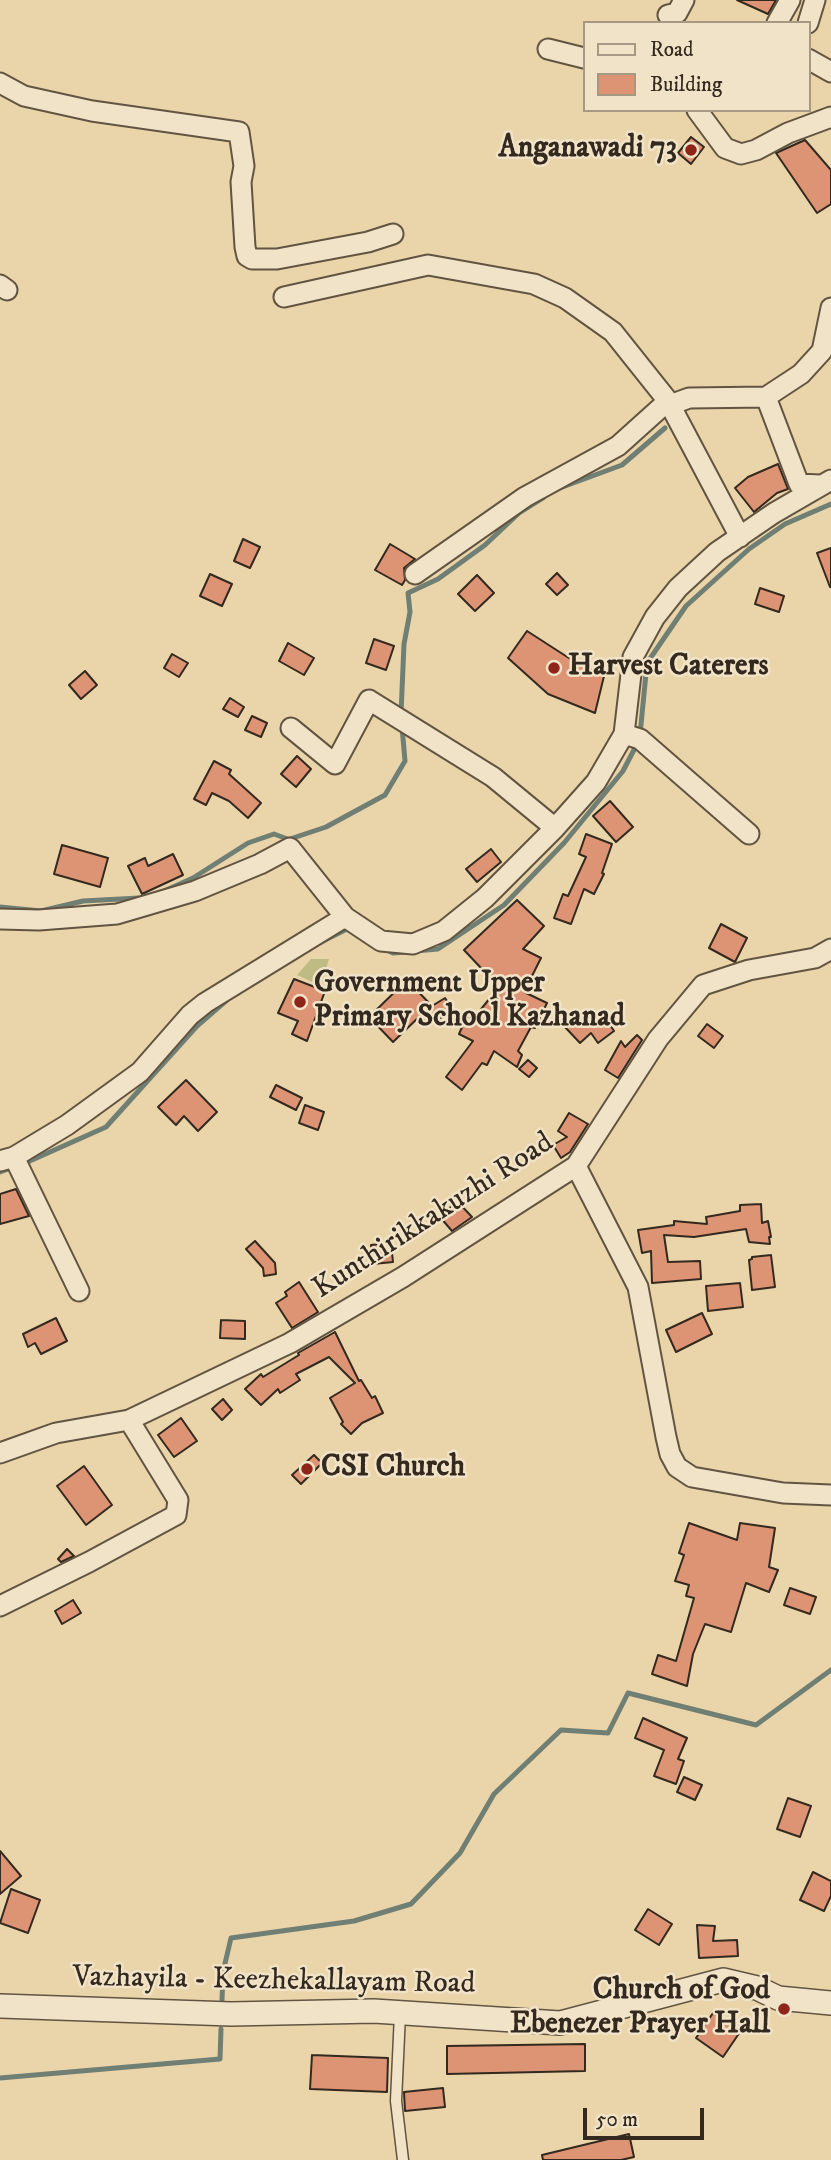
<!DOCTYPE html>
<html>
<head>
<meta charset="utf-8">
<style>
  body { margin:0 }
  #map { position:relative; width:831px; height:2160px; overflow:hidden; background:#ead4aa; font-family:"IM FELL DW Pica",serif }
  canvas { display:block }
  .legend { position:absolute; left:583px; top:21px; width:228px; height:91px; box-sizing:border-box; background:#f1e3c8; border:2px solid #a59984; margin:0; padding:9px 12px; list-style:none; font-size:21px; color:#33291e }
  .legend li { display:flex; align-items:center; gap:14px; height:35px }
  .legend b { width:35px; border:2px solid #a59984 }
  .scale { position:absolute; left:583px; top:2108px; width:121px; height:32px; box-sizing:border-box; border:4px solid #33291e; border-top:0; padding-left:9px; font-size:21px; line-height:24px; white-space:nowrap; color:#33291e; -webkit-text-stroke:5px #f1e3c8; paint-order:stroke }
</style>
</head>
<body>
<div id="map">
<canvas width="831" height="2160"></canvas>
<ul class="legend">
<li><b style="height:9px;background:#f1e3c8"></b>Road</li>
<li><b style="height:19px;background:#dd9474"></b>Building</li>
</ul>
<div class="scale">50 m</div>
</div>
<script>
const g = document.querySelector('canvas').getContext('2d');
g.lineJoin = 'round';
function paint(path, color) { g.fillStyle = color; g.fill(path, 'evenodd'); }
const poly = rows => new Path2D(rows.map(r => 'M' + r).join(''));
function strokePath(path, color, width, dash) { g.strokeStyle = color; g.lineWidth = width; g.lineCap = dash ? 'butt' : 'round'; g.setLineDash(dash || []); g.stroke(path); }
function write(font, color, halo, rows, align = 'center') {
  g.font = font + ' "IM FELL DW Pica",serif'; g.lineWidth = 5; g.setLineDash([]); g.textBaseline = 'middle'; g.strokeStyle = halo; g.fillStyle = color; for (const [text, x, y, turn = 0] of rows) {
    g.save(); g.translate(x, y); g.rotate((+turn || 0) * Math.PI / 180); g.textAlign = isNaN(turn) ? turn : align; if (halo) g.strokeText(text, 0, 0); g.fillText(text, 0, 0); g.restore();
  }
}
paint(poly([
  [311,959,329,959,321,986,297,975]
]), '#bebb84');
strokePath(poly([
  [557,489,622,465,665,428],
  [401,714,404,644,410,612,408,593,438,579,485,545,519,513,543,498],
  [640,735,647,663,686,606,749,549,785,524,831,504],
  [290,839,326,827,385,795,405,761,402,727],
  [162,892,193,878,248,843,274,834,293,841],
  [0,907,41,911,83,901,139,898],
  [321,942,347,929],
  [385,949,393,953,405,952],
  [415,951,438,949,504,905,564,843,623,771,637,744],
  [23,1164,106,1127,197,1026,227,1000],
  [0,1172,14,1167],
  [222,2000,223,1972,231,1938,354,1921,411,1904,460,1853,494,1794,561,1730,608,1733,628,1693,756,1725,831,1670],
  [0,2078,220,2059,221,2029]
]), '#707f74', 5);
const building = poly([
  [737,0,776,0,768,14,737,0],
  [691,137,704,147,691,164,678,153,691,137],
  [805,140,831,170,831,204,817,213,776,153,805,140],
  [778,464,788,489,777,493,754,512,735,488,748,477,778,464],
  [243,539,260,547,250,568,234,561,243,539],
  [390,544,415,559,404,568,405,580,402,585,375,570,390,544],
  [831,548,831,587,830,587,817,553,831,548],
  [557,573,568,585,557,595,546,584,557,573],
  [210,574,232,584,222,606,200,596,210,574],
  [477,575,494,593,475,611,458,594,477,575],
  [760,588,784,596,779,612,755,604,760,588],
  [527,631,572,660,604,676,595,713,548,694,508,658,527,631],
  [374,639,394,646,386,670,366,663,374,639],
  [288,643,314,658,304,675,279,661,288,643],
  [172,654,188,663,179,677,164,668,172,654],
  [85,671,97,685,81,699,69,685,85,671],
  [230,698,244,707,238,717,223,709,230,698],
  [252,716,267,723,261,737,245,730,252,716],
  [297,756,311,769,296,787,281,774,297,756],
  [214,761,231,770,229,774,261,803,248,818,229,801,212,793,206,805,194,799,214,761],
  [610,801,633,827,616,842,593,816,610,801],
  [586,834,612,844,602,873,604,874,594,894,584,889,571,924,554,918,563,894,568,896,586,857,579,854,586,834],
  [62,845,108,858,100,887,54,874,62,845],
  [491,849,501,862,477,882,466,869,491,849],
  [173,854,183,875,142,894,128,866,145,858,148,866,173,854],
  [517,900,544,926,523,949,541,958,524,992,547,1003,535,1028,531,1027,518,1051,522,1055,517,1067,494,1051,487,1065,482,1063,462,1090,446,1077,473,1041,459,1034,467,1016,473,1019,499,987,464,950,517,900],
  [721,924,747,938,735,962,709,948,721,924],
  [294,979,325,991,307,1041,292,1034,298,1021,278,1013,294,979],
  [407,980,432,1006,445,998,453,1010,428,1026,421,1015,393,1042,369,1017,407,980],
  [602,1013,614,1031,598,1043,591,1033,580,1043,564,1026,577,1014,586,1024,602,1013],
  [707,1024,723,1036,714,1048,698,1036,707,1024],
  [637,1035,642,1040,618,1078,605,1070,621,1041,625,1047,637,1035],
  [528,1060,537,1068,529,1077,519,1069,528,1060],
  [186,1080,217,1112,198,1131,184,1116,176,1125,158,1107,186,1080],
  [276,1085,302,1098,296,1110,270,1097,276,1085],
  [305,1105,324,1112,318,1130,299,1123,305,1105],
  [569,1113,588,1124,570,1152,561,1158,553,1145,567,1137,558,1131,569,1113],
  [16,1189,29,1216,0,1224,0,1194,16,1189],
  [457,1201,472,1217,452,1231,440,1217,457,1201],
  [761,1204,762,1223,768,1221,771,1237,769,1237,770,1244,749,1242,746,1229,694,1237,664,1235,668,1262,700,1261,701,1279,652,1283,651,1251,642,1253,638,1230,674,1225,674,1221,707,1224,706,1217,740,1211,740,1205,761,1204],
  [255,1241,275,1263,276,1274,264,1276,263,1268,246,1249,255,1241],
  [391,1243,393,1262,373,1264,371,1245,391,1243],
  [771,1255,775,1287,752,1290,749,1260,752,1259,752,1257,771,1255],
  [299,1282,318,1312,292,1328,276,1303,287,1296,285,1292,299,1282],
  [740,1283,743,1307,708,1311,706,1286,740,1283],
  [702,1313,712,1334,676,1352,666,1330,702,1313],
  [56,1318,67,1341,41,1354,35,1343,28,1347,23,1334,56,1318],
  [221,1320,245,1321,245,1339,220,1338,221,1320],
  [335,1332,359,1381,361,1380,372,1398,375,1396,383,1413,362,1423,351,1434,341,1424,343,1422,330,1398,355,1383,329,1357,296,1374,300,1380,280,1393,278,1389,261,1405,245,1389,261,1374,263,1377,299,1355,298,1353,335,1332],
  [223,1399,232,1410,222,1420,212,1409,223,1399],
  [181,1418,197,1441,174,1457,158,1435,181,1418],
  [314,1455,322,1463,301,1484,292,1475,314,1455],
  [84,1466,112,1505,86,1525,57,1486,84,1466],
  [689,1523,737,1540,740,1523,775,1528,769,1567,778,1570,769,1592,746,1583,731,1632,705,1624,693,1654,687,1686,652,1674,658,1655,676,1661,694,1598,686,1596,689,1585,675,1581,684,1555,679,1553,689,1523],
  [67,1549,74,1556,61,1562,58,1559,67,1549],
  [790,1588,816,1597,810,1614,784,1605,790,1588],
  [73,1600,81,1613,62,1624,55,1611,73,1600],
  [643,1718,687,1738,678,1759,684,1761,676,1784,654,1776,664,1750,635,1738,643,1718],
  [684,1777,702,1785,695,1800,677,1792,684,1777],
  [788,1798,811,1806,800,1837,777,1829,788,1798],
  [0,1851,21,1876,0,1894,0,1851],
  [813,1872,831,1881,831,1896,824,1911,800,1900,813,1872],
  [11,1889,40,1900,28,1933,0,1923,11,1889],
  [648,1909,672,1924,659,1945,635,1930,648,1909],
  [697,1925,715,1926,713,1941,737,1940,738,1956,699,1958,697,1925],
  [713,2013,740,2032,723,2057,696,2038,713,2013],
  [585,2044,585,2071,447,2074,447,2046,585,2044],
  [312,2055,388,2058,387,2092,310,2089,312,2055],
  [443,2088,445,2107,405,2111,404,2092,443,2088],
  [629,2134,634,2157,621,2160,543,2160,542,2155,629,2134]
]);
paint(building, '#dd9474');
strokePath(building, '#33291e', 2);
const service = poly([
  [400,2014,396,2101,403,2160]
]);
const minor = poly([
  [668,15,677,13,684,0],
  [777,23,790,0],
  [808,23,815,0],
  [548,49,584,58],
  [808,59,831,72],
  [0,83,24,96,92,111,239,132,244,166,241,182,245,247,247,256,252,259,277,259,368,242,393,234],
  [697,110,725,148,741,154,756,150,788,133,831,117],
  [0,285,7,290],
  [284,297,428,265,534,284,565,298,613,332,668,401,740,537],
  [766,397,799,484,820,485],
  [670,405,689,398,766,397,801,374,822,351,831,308],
  [415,574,525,497,618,446,668,401],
  [291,728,335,764,369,700,493,777,555,828],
  [624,734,640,739,749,834],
  [0,919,39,920,117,914,195,891,260,864,290,848,345,917,381,941,413,944,444,931,485,898,555,828,596,782,624,734,633,657,655,617,678,588,717,552,774,513,831,480],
  [14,1157,79,1291],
  [0,1161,14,1157,67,1125,140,1072,190,1015,205,1003,345,917],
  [576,1166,638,1287,666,1437,670,1454,677,1467,692,1477,783,1493,831,1495],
  [0,1453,56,1433,129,1420,290,1343,403,1277,576,1166,658,1039,703,985,749,970,815,958,831,949],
  [0,1606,89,1562,176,1515,178,1500,129,1420]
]);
const tertiary = poly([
  [0,2006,231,2014,374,2011,560,2023,723,1980,757,1988,778,1998,831,2003]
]);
strokePath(service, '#615441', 13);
strokePath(minor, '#615441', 23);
strokePath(tertiary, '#615441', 26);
strokePath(service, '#f1e3c8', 10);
strokePath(minor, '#f1e3c8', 19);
strokePath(tertiary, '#f1e3c8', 23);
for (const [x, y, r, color] of [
  [691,150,7,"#8f2418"],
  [554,668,7,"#8f2418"],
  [300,1002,7,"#8f2418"],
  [307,1469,7,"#8f2418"],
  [784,2009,7,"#8f2418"]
]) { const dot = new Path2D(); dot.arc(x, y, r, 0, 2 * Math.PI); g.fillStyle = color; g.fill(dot); strokePath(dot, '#f1e3c8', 2.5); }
write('bold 30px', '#33291e', '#f1e3c8', [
  ["Anganawadi 73",677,150,"right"],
  ["Harvest Caterers",568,668],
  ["Government Upper",314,985],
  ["Primary School Kazhanad",314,1019],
  ["CSI Church",321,1469],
  ["Church of God",770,1992,"right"],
  ["Ebenezer Prayer Hall",770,2026,"right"]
], 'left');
write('30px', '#33291e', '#f1e3c8', [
  ["Kunthirikkakuzhi Road",434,1217,-33],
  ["Vazhayila - Keezhekallayam Road",274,1982,1]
]);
</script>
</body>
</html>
